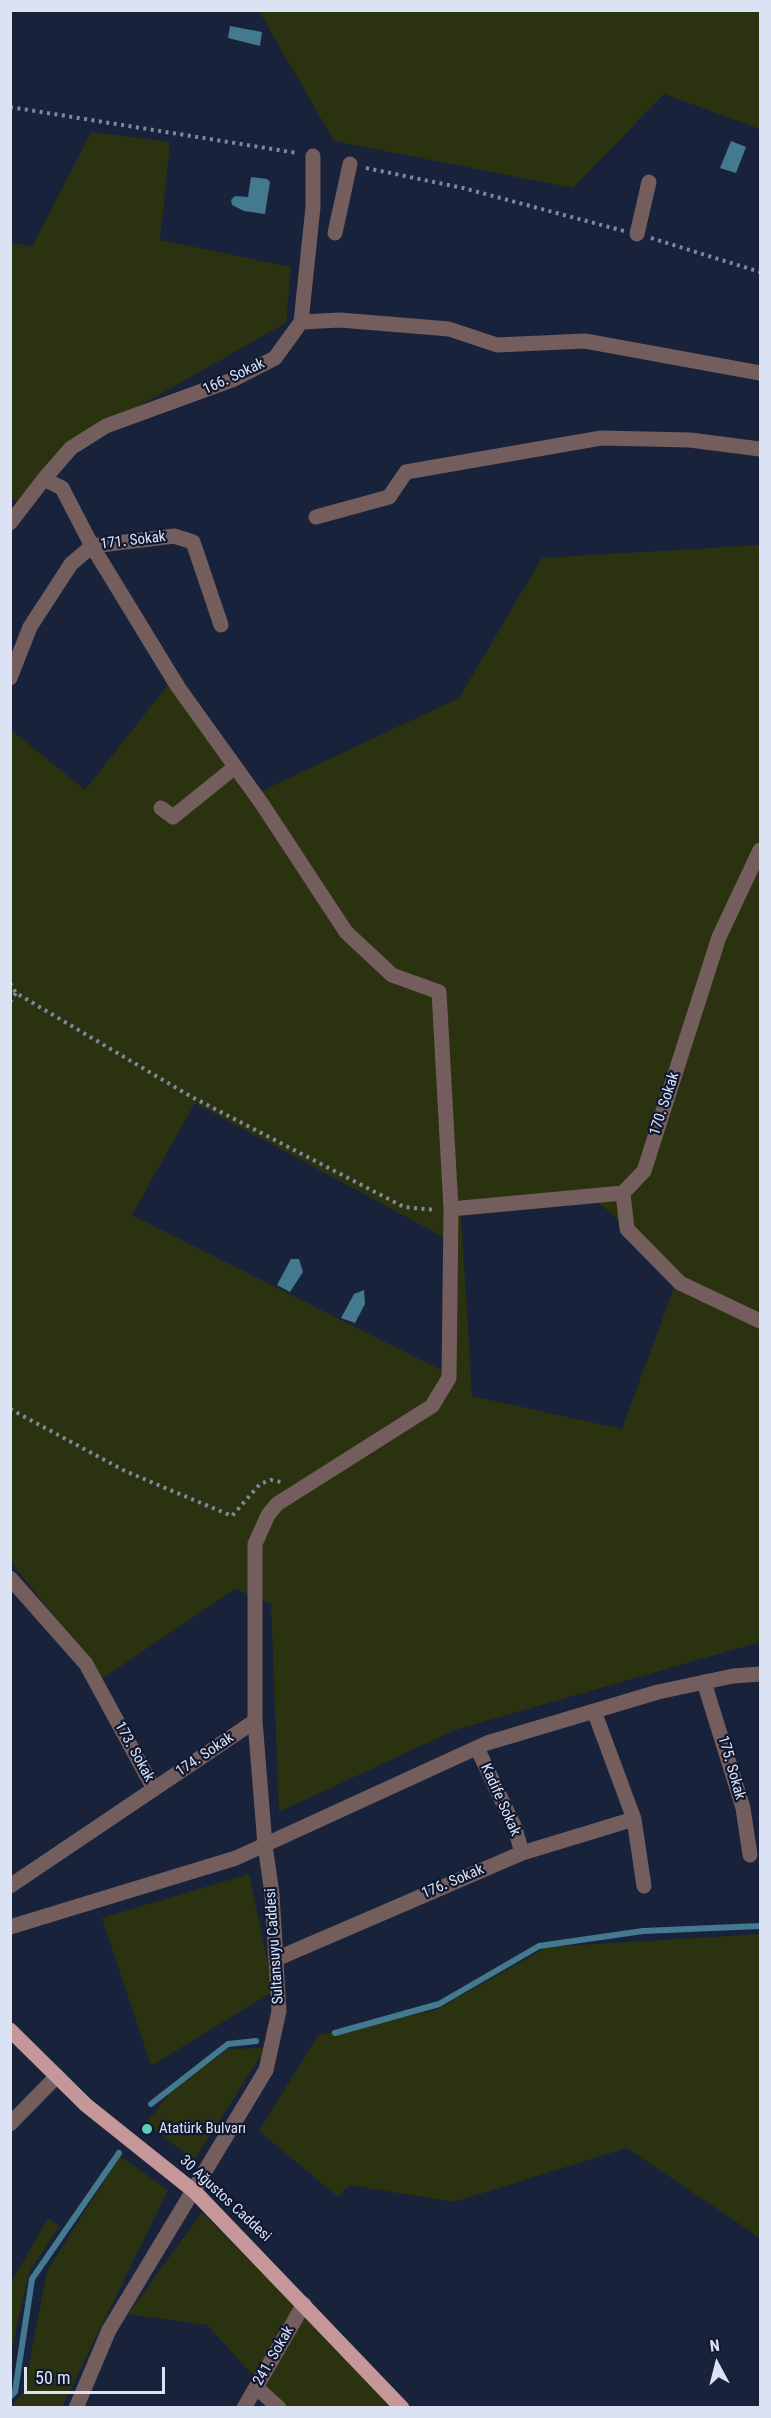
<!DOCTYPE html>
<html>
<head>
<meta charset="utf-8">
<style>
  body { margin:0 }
  #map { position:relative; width:771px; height:2418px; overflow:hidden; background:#19223b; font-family:"Roboto Condensed",sans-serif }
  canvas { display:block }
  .frame { position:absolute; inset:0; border:12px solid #dbe2f3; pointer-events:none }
  .north { position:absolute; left:687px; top:2334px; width:60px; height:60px; -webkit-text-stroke:4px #101831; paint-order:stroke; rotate:353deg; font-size:16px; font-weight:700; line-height:24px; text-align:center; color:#dbe2f3 }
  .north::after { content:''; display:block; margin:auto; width:21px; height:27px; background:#dbe2f3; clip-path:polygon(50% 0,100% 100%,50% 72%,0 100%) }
  .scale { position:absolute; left:24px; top:2367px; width:141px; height:27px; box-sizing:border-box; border:3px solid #dbe2f3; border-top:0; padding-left:8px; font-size:18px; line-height:21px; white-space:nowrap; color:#dbe2f3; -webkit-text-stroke:4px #101831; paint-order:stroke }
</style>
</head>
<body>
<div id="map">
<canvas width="771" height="2418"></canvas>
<div class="frame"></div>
<div class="north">N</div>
<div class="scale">50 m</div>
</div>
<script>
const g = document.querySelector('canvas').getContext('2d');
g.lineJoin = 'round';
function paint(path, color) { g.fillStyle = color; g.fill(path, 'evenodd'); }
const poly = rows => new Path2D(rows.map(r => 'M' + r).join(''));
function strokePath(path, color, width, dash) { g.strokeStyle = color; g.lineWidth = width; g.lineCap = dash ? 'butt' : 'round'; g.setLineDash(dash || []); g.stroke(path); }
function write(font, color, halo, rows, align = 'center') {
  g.font = font + ' "Roboto Condensed",sans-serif'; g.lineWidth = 4.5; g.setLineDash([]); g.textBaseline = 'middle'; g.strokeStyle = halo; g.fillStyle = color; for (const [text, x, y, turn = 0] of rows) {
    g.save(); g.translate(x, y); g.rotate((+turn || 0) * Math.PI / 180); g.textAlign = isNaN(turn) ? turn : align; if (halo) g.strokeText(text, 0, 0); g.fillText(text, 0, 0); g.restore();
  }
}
paint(poly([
  [259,11,760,11,760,129,664,94,573,188,334,141],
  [91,132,170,142,160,240,291,267,286,323,60,451,19,502,11,499,10,242,32,247],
  [760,545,760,1642,455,1730,279,1812,271,1604,235,1589,103,1678,11,1562,10,729,85,790,178,672,257,793,459,698,542,558],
  [195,1103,449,1240,445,1372,132,1215],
  [597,1201,679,1274,622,1429,472,1396,461,1213],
  [249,1874,274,1991,151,2066,102,1918],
  [760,1934,760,2238,627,2148,454,2202,349,2185,338,2197,259,2131,318,2035,436,2010,547,1947],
  [266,2048,194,2160,146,2123,172,2090,228,2049],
  [120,2156,168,2190,62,2407,11,2407,24,2391,47,2271],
  [202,2212,395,2407,282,2407,207,2325,128,2314],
  [48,2218,59,2226,29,2273,11,2352,11,2283]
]), '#2b3210');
paint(poly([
  [230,26,262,32,260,46,228,38],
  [731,141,746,147,736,173,720,168],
  [251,177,267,179,270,182,265,214,244,211,232,205,231,200,235,196,248,197],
  [291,1259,299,1259,303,1272,290,1292,277,1285],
  [364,1290,365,1304,355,1323,341,1318,354,1294]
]), '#437a90');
strokePath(poly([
  [335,2033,439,2004,539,1946,643,1931,760,1926],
  [151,2104,228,2044,256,2041],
  [10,2397,15,2392,32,2279,119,2153]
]), '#437a90', 6);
strokePath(poly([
  [10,107,297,153],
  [366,168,463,188,624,231],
  [651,238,760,272],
  [10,983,16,993,190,1096,404,1207,436,1210],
  [10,1002,16,993],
  [10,1409,125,1471,232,1516,260,1484,271,1480,281,1482]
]), '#80889d', 4, [3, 4.5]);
strokePath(poly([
  [335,233,350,164],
  [637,234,649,182],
  [301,322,340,320,449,329,497,345,585,341,760,373],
  [44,479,71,448,106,426,232,380,275,358,301,322,313,207,313,156],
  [316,517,389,497,406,472,601,438,690,440,760,449],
  [10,523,44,479,62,488,92,546,178,687,262,804,346,932,392,975,439,992,451,1209,449,1378,432,1406,277,1504,268,1515,255,1544,255,1721,265,1845,272,1894,279,2011,266,2070,109,2330,76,2408],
  [10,678,30,627,71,564,92,546,174,536,193,542,221,625],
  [161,808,173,817,235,767],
  [623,1193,627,1229,680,1283,760,1321],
  [451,1209,623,1193,644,1171,719,937,760,850],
  [10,1578,86,1664,154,1789,10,1886],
  [704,1682,743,1808,750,1855],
  [594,1711,634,1819,644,1886],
  [477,1748,515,1828,522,1853],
  [154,1789,255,1721],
  [10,1927,236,1858,487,1743,658,1692,733,1676,760,1674],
  [276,1959,522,1853,634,1819],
  [10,2124,57,2076],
  [256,2387,279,2408],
  [244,2408,304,2304]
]), '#745d5d', 15);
strokePath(poly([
  [10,2030,86,2105,195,2192,402,2408]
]), '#c69798', 15);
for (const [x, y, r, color] of [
  [147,2129,6,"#5dceb9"]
]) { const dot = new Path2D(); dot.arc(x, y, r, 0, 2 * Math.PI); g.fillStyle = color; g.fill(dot); strokePath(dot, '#101831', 2); }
write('15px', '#dbe2f3', '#101831', [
  ["166. Sokak",234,377,-25],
  ["171. Sokak",133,541,-7],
  ["170. Sokak",665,1104,-72],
  ["173. Sokak",134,1752,61],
  ["174. Sokak",205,1755,-34],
  ["175. Sokak",731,1768,74],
  ["Kadife Sokak",500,1800,66],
  ["176. Sokak",453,1882,-23],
  ["Sultansuyu Caddesi",275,1946,-94],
  ["30 Ağustos Caddesi",225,2199,43],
  ["241. Sokak",274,2356,-60]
]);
write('15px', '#dbe2f3', '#101831', [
  ["Atatürk Bulvarı",159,2129]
], 'left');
</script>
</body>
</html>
